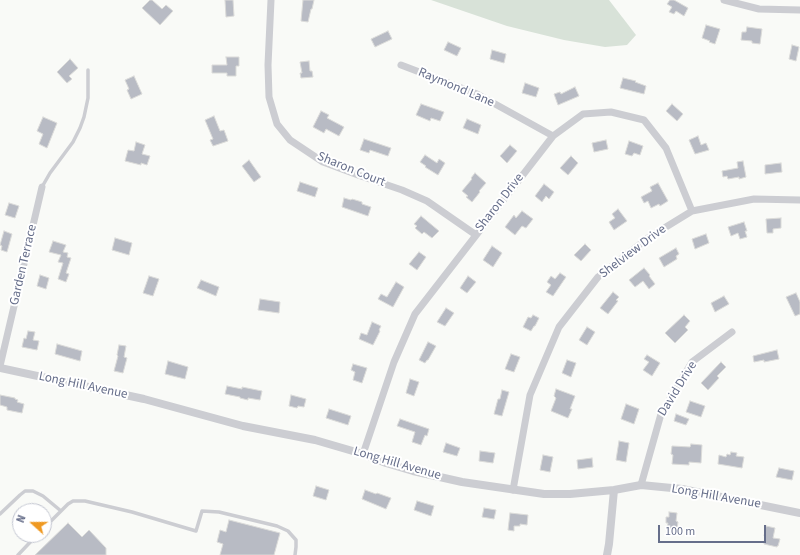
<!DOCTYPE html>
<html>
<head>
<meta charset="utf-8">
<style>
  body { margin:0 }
  #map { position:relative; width:800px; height:555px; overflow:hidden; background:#f9faf7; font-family:"Source Sans 3",sans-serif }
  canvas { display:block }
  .north { position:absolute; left:12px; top:503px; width:40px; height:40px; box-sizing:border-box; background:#fff; border:1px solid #c2c5d0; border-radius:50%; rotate:291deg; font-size:11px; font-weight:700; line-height:16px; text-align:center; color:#666e8a }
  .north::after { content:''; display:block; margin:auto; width:14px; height:18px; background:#ef9921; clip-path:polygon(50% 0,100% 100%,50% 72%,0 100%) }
  .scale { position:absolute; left:658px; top:525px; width:108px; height:18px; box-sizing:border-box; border:2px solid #666e8a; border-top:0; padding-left:5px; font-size:12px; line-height:14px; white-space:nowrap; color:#666e8a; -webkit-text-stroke:3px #fff; paint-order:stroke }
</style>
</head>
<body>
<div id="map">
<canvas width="800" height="555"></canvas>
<div class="north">N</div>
<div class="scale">100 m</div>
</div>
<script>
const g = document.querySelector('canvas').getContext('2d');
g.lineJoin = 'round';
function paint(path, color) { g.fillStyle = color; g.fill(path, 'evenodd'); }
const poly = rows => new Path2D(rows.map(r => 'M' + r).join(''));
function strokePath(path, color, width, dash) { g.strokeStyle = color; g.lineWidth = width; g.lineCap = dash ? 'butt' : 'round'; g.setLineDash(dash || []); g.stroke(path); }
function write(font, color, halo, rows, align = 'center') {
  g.font = font + ' "Source Sans 3",sans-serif'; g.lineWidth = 4; g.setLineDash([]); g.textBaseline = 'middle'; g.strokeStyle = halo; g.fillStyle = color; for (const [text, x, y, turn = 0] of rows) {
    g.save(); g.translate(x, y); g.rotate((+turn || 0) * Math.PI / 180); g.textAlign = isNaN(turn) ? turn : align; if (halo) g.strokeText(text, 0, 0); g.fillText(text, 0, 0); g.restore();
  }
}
paint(poly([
  [431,0,609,0,636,35,627,45,605,47,564,40,507,26]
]), '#d8e2d8');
const building = poly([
  [150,0,152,0,162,9,166,5,173,11,160,25,142,8,150,0],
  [225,0,233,0,234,16,226,17,225,0],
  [303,0,314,0,312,9,311,9,308,22,301,21,303,0],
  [670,0,674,0,688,8,684,16,676,11,674,14,669,12,672,7,667,4,670,0],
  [706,25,720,29,715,44,709,42,710,41,702,38,706,25],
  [747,27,762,29,760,44,752,43,752,41,741,40,742,32,746,32,747,27],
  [388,31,392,39,375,47,371,39,388,31],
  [448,42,461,48,457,56,444,50,448,42],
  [792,45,799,47,796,61,789,59,792,45],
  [492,50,506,54,504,63,490,59,492,50],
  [226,57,239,57,239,66,236,66,236,76,227,76,227,73,212,73,212,65,227,65,226,57],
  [70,59,78,68,69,76,72,79,67,83,57,72,70,59],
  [309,61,310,71,312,71,313,77,301,78,300,73,302,73,300,62,309,61],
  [134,76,142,94,131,99,127,90,129,89,125,80,134,76],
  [623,78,636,81,635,82,646,86,644,94,620,88,623,78],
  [525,83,539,88,536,97,522,93,525,83],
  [575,87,579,96,558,105,554,94,560,92,561,94,575,87],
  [421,104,444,112,440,121,431,118,430,121,416,115,421,104],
  [672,104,683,114,677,121,666,111,672,104],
  [321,111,329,115,327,118,344,127,339,136,326,129,324,133,313,127,321,111],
  [214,116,220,131,224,130,228,141,213,146,210,140,213,139,205,120,214,116],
  [43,117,57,123,47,148,39,144,43,134,37,131,43,117],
  [467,119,481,125,478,134,463,128,467,119],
  [698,136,701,145,706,143,709,150,695,154,689,140,698,136],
  [364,139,391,148,388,156,370,150,369,153,360,150,364,139],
  [606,140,608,149,594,152,592,143,606,140],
  [629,141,643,146,640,155,634,153,632,156,625,154,629,141],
  [136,142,145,145,142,154,150,156,147,165,141,163,141,165,125,161,128,150,134,151,136,142],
  [510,145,517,151,507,163,500,156,510,145],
  [425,155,437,163,439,159,445,163,438,175,425,167,426,166,420,162,425,155],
  [571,156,578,163,568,175,560,168,571,156],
  [249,160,261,177,254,182,242,166,249,160],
  [743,161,746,177,739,179,739,177,728,179,727,176,723,177,722,171,738,168,737,162,743,161],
  [781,163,782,172,765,174,765,165,781,163],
  [475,173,486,183,479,191,480,192,472,202,466,197,468,196,462,191,472,179,471,178,475,173],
  [300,182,318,188,315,197,297,191,300,182],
  [658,183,668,201,660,206,659,204,651,208,648,201,644,203,641,197,652,191,650,187,658,183],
  [544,184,554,192,549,199,546,196,542,202,535,196,544,184],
  [344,198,351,200,352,199,362,202,362,204,371,207,368,216,342,207,344,198],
  [9,203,19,206,15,218,5,215,9,203],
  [618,209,627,221,614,230,609,222,615,218,612,214,618,209],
  [522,211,533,219,526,228,522,226,515,235,505,227,514,215,516,218,522,211],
  [421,216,439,231,432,238,424,232,422,234,415,228,417,226,414,224,421,216],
  [781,218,781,228,773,229,773,233,767,233,766,219,781,218],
  [744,222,747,231,745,231,747,237,740,239,738,233,731,236,728,227,744,222],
  [4,231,12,234,7,252,1,250,2,246,0,245,4,231],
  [706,234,709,243,695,249,692,239,706,234],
  [115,238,132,243,129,255,112,250,115,238],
  [53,241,66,245,63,252,68,253,67,257,71,258,66,273,69,274,66,282,58,279,63,263,58,262,61,255,49,252,53,241],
  [585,244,591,250,581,261,574,255,585,244],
  [492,246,502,253,493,267,483,260,492,246],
  [676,248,679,254,676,256,677,259,664,267,659,258,676,248],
  [419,252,426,257,417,270,409,264,419,252],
  [644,268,650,275,649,276,655,284,649,289,643,281,635,287,629,280,644,268],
  [560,273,566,277,553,296,546,292,551,285,547,282,551,276,555,279,560,273],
  [40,275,49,278,46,289,37,286,40,275],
  [149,276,159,279,153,296,143,293,149,276],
  [468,276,476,282,467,293,460,288,468,276],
  [201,280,219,287,216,296,197,288,201,280],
  [396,282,404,287,393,307,378,299,381,294,387,297,396,282],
  [613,292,619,297,616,300,618,301,608,314,600,308,613,292],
  [796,293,800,302,800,314,795,316,786,297,796,293],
  [724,296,729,304,715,312,711,303,724,296],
  [260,299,280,302,279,313,258,310,260,299],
  [446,308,454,313,445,326,437,322,446,308],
  [533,315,539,318,535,326,534,326,531,331,523,327,528,317,531,318,533,315],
  [684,315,690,321,685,327,688,330,675,343,665,333,684,315],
  [372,322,381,326,379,330,380,331,373,345,359,339,361,333,367,335,372,322],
  [587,327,595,332,587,345,579,340,587,327],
  [28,331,35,332,33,340,39,341,37,350,22,347,24,338,26,339,28,331],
  [428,342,436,346,428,360,427,360,425,363,419,360,428,342],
  [57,344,82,351,80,361,55,354,57,344],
  [119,345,126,346,124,357,127,358,123,373,114,371,118,356,117,355,119,345],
  [777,350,779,359,764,362,764,360,754,362,753,356,777,350],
  [511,354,520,357,514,372,505,369,511,354],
  [647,355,660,363,652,376,643,370,649,362,644,359,647,355],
  [567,360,576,363,571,377,562,373,567,360],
  [168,361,188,367,185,379,165,374,168,361],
  [721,362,726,367,717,376,719,378,708,390,701,383,721,362],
  [353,364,367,368,362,383,353,380,355,372,351,370,353,364],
  [410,379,419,382,414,396,406,393,410,379],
  [227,386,242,389,242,387,262,391,260,400,248,398,248,400,240,398,240,397,225,394,227,386],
  [556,389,575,396,570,409,572,409,568,418,551,411,556,398,554,396,556,389],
  [502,390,509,392,502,416,494,414,498,399,500,399,502,390],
  [0,395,15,398,15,399,18,400,17,402,24,404,22,413,7,410,7,407,0,405,0,395],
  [291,395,306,399,304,407,298,406,297,408,289,406,291,395],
  [690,401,705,406,701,417,686,412,690,401],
  [626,404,639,409,634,424,621,419,626,404],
  [329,409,351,416,348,425,326,418,329,409],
  [676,414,689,419,686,425,674,421,676,414],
  [400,419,429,429,427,436,425,435,421,445,412,442,415,432,397,426,400,419],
  [619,441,629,443,626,462,616,460,619,441],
  [446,443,460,448,457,456,443,452,446,443],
  [691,444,702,445,701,463,689,462,689,465,672,464,673,455,671,454,672,446,690,447,691,444],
  [480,451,495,453,493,463,479,461,480,451],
  [731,452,737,453,736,456,744,457,742,468,718,464,719,455,726,457,727,454,730,455,731,452],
  [543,455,553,457,550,472,540,470,543,455],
  [592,458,593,467,578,469,577,460,592,458],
  [779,468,794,471,792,480,776,477,779,468],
  [316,486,329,490,326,500,313,496,316,486],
  [365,490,376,494,377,493,391,498,386,509,362,499,365,490],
  [417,501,434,506,431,516,414,510,417,501],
  [484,508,496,510,494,519,482,517,484,508],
  [669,512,677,513,676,521,678,522,677,529,667,528,668,523,666,523,666,517,669,517,669,512],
  [510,513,528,515,527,525,520,524,520,526,514,526,514,531,508,530,510,513],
  [229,520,280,533,274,555,220,555,223,544,217,542,220,530,226,532,229,520],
  [68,523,82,537,89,530,106,548,106,555,35,555,68,523],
  [766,526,775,528,773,538,780,539,778,546,777,546,777,547,764,544,765,536,764,536,766,526]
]);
paint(building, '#b8bbc4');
strokePath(building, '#dbdbd9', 1);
strokePath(poly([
  [42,187,50,173,73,142,80,128,84,117,88,98,88,70],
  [0,514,20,495,25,491,33,491,43,496,61,511,68,504,73,501,85,501,132,512,196,531,202,511,219,512,277,526,288,531,296,540,296,547,295,555],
  [44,528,61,511],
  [18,555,37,535]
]), '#cccdd2', 3.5);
strokePath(poly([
  [271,0,268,65,269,97,277,124,290,140,323,162,358,175,402,190,427,201,476,235],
  [724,0,759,9,800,10],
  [401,65,477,94,553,136],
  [0,366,42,187],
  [363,454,394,362,415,314,553,136,583,114,611,112,644,120,666,148,692,211],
  [641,485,661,414,692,362,732,332],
  [513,490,530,395,559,327,598,277,648,238,692,211,754,199,800,200]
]), '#cccdd2', 7);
strokePath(poly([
  [0,368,144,399,243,426,315,440,363,454,386,463,413,471,462,482,544,494,570,494,614,490,641,485,682,489,800,513],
  [607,555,609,544,614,490]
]), '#cccdd2', 8);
write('13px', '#666e8a', '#fff', [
  ["Raymond Lane",456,88,23],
  ["Sharon Court",351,170,22],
  ["Sharon Drive",500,203,-52],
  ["Shelview Drive",633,252,-37],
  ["Garden Terrace",24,265,-77],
  ["Long Hill Avenue",83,386,12],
  ["David Drive",678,389,-58],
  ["Long Hill Avenue",397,464,16],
  ["Long Hill Avenue",716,497,10]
]);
</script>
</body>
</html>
